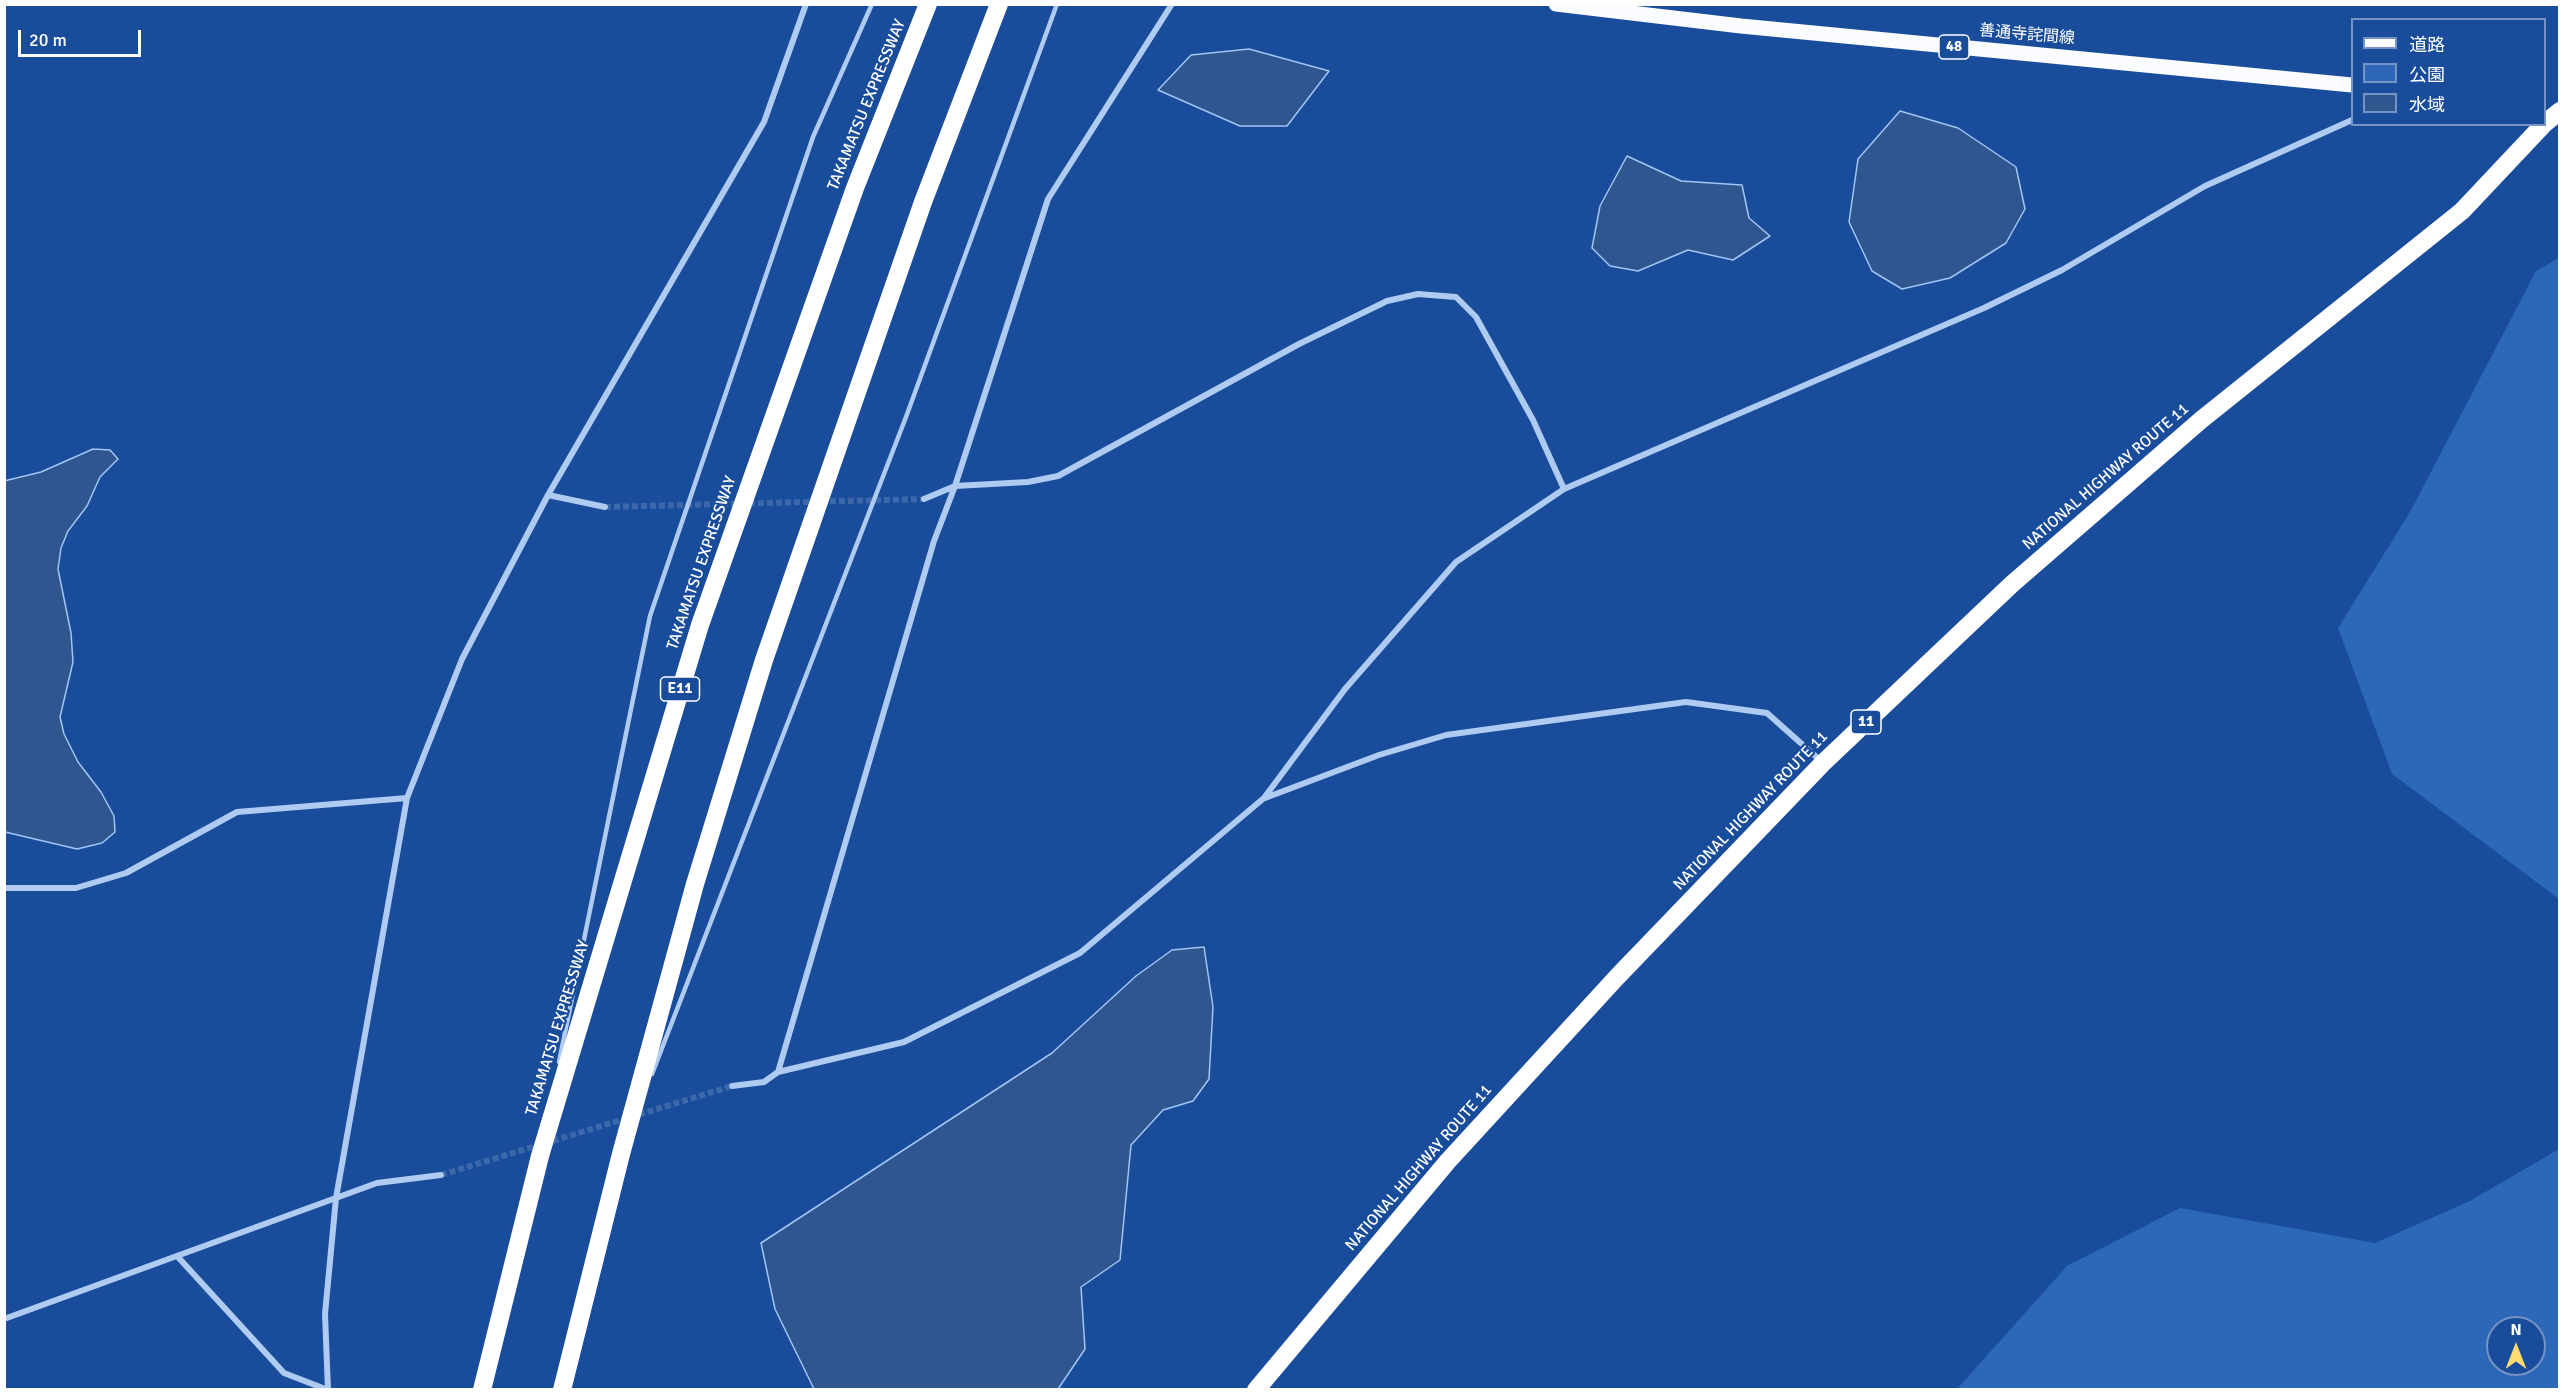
<!DOCTYPE html>
<html>
<head>
<meta charset="utf-8">
<style>
  body { margin:0 }
  #map { position:relative; width:2564px; height:1394px; overflow:hidden; background:#194d9b; font-family:Signika,"Noto Sans JP",sans-serif }
  canvas { display:block }
  .frame { position:absolute; inset:0; border:6px solid #fff; pointer-events:none }
  .legend { position:absolute; left:2351px; top:18px; width:195px; height:108px; box-sizing:border-box; background:#194d9b; border:2px solid #7594c3; margin:0; padding:8px 10px; list-style:none; font-size:18px; color:#fff }
  .legend li { display:flex; align-items:center; gap:12px; height:30px }
  .legend b { width:30px; border:2px solid #7594c3 }
  .north { position:absolute; left:2486px; top:1316px; width:60px; height:60px; box-sizing:border-box; background:#194d9b; border:2px solid #7594c3; border-radius:50%; rotate:0deg; font-size:16px; font-weight:700; line-height:24px; text-align:center; color:#fff }
  .north::after { content:''; display:block; margin:auto; width:21px; height:27px; background:#ffda70; clip-path:polygon(50% 0,100% 100%,50% 72%,0 100%) }
  .scale { position:absolute; left:18px; top:30px; width:123px; height:27px; box-sizing:border-box; border:3px solid #fff; border-top:0; padding-left:8px; font-size:18px; line-height:21px; white-space:nowrap; color:#fff; -webkit-text-stroke:4px #194d9b; paint-order:stroke }
</style>
</head>
<body>
<div id="map">
<canvas width="2564" height="1394"></canvas>
<div class="frame"></div>
<ul class="legend">
<li><b style="height:8px;background:#fafcff"></b>道路</li>
<li><b style="height:16px;background:#2d67b8"></b>公園</li>
<li><b style="height:16px;background:#30568f"></b>水域</li>
</ul>
<div class="north">N</div>
<div class="scale">20 m</div>
</div>
<script>
const g = document.querySelector('canvas').getContext('2d');
g.lineJoin = 'round';
function paint(path, color) { g.fillStyle = color; g.fill(path, 'evenodd'); }
const poly = rows => new Path2D(rows.map(r => 'M' + r).join(''));
function strokePath(path, color, width, dash) { g.strokeStyle = color; g.lineWidth = width; g.lineCap = dash ? 'butt' : 'round'; g.setLineDash(dash || []); g.stroke(path); }
function write(font, color, halo, rows, align = 'center') {
  g.font = font + ' Signika,"Noto Sans JP",sans-serif'; g.lineWidth = 4.5; g.setLineDash([]); g.textBaseline = 'middle'; g.strokeStyle = halo; g.fillStyle = color; for (const [text, x, y, turn = 0] of rows) {
    g.save(); g.translate(x, y); g.rotate((+turn || 0) * Math.PI / 180); g.textAlign = isNaN(turn) ? turn : align; if (halo) g.strokeText(text, 0, 0); g.fillText(text, 0, 0); g.restore();
  }
}
paint(poly([
  [2559,258,2559,899,2392,774,2338,628,2410,512,2536,271],
  [2559,1149,2559,1389,1957,1389,2067,1266,2180,1208,2375,1243,2470,1201],
  [2498,1328,2534,1328,2534,1364,2498,1364]
]), '#2d67b8');
const water = poly([
  [1249,49,1329,71,1287,126,1240,126,1158,90,1191,55,1249,49],
  [1900,111,1958,128,2016,167,2025,209,2006,243,1950,278,1902,289,1872,271,1849,222,1858,159,1900,111],
  [1627,156,1681,181,1742,185,1749,218,1770,236,1733,260,1688,250,1638,271,1610,266,1592,248,1600,206,1627,156],
  [93,449,110,450,118,459,100,477,87,506,68,531,61,548,58,569,71,633,73,662,60,717,64,734,78,762,101,792,114,816,115,832,102,843,77,849,5,832,4,481,41,472,93,449],
  [1204,947,1213,1007,1209,1079,1193,1101,1163,1110,1131,1145,1120,1260,1081,1287,1085,1349,1058,1389,814,1389,775,1309,761,1243,1052,1053,1136,976,1172,950,1204,947]
]);
paint(water, '#30568f');
strokePath(water, '#a2c5f3', 1.5);
strokePath(poly([
  [605,507,924,499],
  [441,1175,732,1086]
]), '#3c68aa', 6, [6, 3]);
strokePath(poly([
  [559,1062,650,616,813,137,872,4],
  [652,1074,906,417,1057,4]
]), '#afcbf1', 4.5);
strokePath(poly([
  [548,495,605,507],
  [924,499,955,486,1028,482,1058,476,1299,344,1387,301,1418,294,1456,297,1476,317,1533,420,1564,489],
  [1265,798,1379,755,1446,735,1686,702,1767,713,1822,762],
  [4,888,76,888,126,873,237,812,407,798],
  [778,1072,934,541,955,486,1048,199,1172,4],
  [732,1086,764,1082,778,1072,904,1042,1080,953,1264,798,1345,689,1456,562,1564,489,1984,308,2062,270,2205,186,2352,120],
  [177,1256,284,1373,328,1390],
  [4,1319,377,1183,441,1175],
  [328,1390,325,1314,336,1198,407,798,462,659,548,495,764,122,806,4]
]), '#afcbf1', 6);
strokePath(poly([
  [1556,4,1741,26,2352,85]
]), '#fafcff', 15);
strokePath(poly([
  [2544,124,2560,111],
  [482,1390,540,1156,700,625,855,188,928,4],
  [562,1390,621,1154,695,884,764,660,923,202,999,4],
  [1256,1390,1448,1161,1617,977,1823,763,2012,584,2201,420,2462,211,2544,124]
]), '#fff', 18);
for (const [x, y, w] of [
  [1954,47,30],
  [680,689,39],
  [1866,722,30]
]) { const box = new Path2D(); box.roundRect(x - w / 2, y - 12, w, 24, 4.5); g.fillStyle = '#194d9b'; g.fill(box); strokePath(box, '#fff', 1.5); }
write('bold 15px', '#fff', null, [
  ["48",1954,47],
  ["E11",680,689],
  ["11",1866,722]
]);
write('16px', '#fff', '#194d9b', [
  ["善通寺詫間線",2027,35,5],
  ["TAKAMATSU EXPRESSWAY",867,105,-68],
  ["NATIONAL HIGHWAY ROUTE 11",2106,477,-41],
  ["TAKAMATSU EXPRESSWAY",702,563,-71],
  ["NATIONAL HIGHWAY ROUTE 11",1751,811,-46],
  ["TAKAMATSU EXPRESSWAY",558,1028,-73],
  ["NATIONAL HIGHWAY ROUTE 11",1419,1168,-49]
]);
</script>
</body>
</html>
